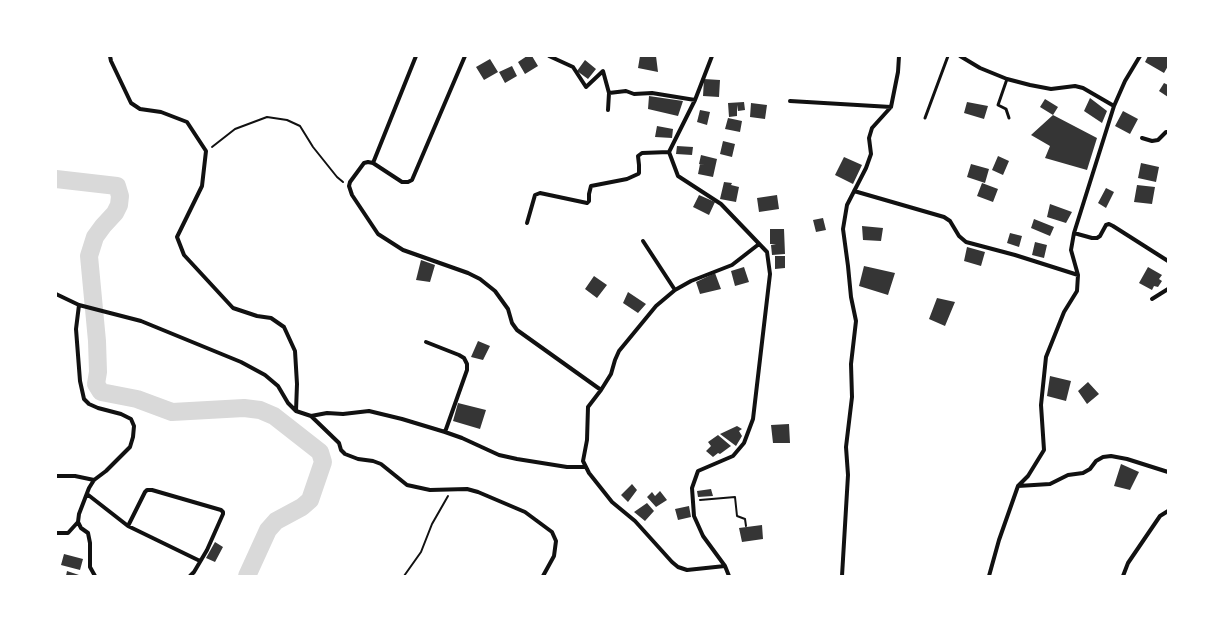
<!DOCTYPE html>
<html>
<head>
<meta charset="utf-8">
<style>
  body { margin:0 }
  #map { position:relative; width:1224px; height:632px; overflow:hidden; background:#fff; font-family:"IBM Plex Sans",sans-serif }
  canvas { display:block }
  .frame { position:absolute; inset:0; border:57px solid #fff; pointer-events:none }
</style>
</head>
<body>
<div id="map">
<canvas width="1224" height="632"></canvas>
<div class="frame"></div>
</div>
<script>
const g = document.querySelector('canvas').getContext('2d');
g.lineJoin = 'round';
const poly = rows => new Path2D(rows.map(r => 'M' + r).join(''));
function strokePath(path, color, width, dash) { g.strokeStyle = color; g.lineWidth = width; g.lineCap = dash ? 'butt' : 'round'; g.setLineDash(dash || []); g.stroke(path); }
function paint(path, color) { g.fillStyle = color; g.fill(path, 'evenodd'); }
strokePath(poly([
  [56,179,117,186,120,196,119,205,115,213,103,226,95,237,89,256,97,341,98,372,96,384,101,392,137,399,172,412,244,408,260,410,274,416,320,452,323,462,310,500,302,507,276,521,268,530,247,576]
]), '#d9d9d9', 18);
paint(poly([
  [527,56,532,56,538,66,525,74,518,62],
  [640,56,656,56,658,72,638,68],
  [1148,56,1168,56,1168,66,1164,73,1145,62],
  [490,59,498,72,484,80,476,67],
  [585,60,596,69,588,79,577,71],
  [512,66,517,76,505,83,499,72],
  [704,79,720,80,719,97,703,96],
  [1164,83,1168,85,1168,97,1159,91],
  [649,96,683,101,678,116,648,109],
  [1090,98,1107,111,1102,123,1084,111],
  [1045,99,1058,107,1053,115,1040,107],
  [744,102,745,110,738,111,737,105,737,116,729,117,728,103],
  [967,102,988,106,984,119,964,113],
  [751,103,767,105,765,119,750,117],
  [700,110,710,112,707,125,697,122],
  [1123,111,1138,119,1130,134,1115,126],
  [1053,115,1097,138,1087,170,1045,158,1050,146,1031,135],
  [728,118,742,121,740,132,725,129],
  [657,126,673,129,672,138,655,137],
  [723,141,735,144,732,157,720,154],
  [677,146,693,147,692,155,676,154],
  [701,155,717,159,713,177,698,174,700,164,705,165,699,164],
  [998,156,1009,161,1003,175,992,170],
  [844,157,862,165,853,184,835,175],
  [1141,163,1159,167,1156,182,1138,178],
  [971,164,989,169,985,183,967,177],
  [724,182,732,183,731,185,739,187,736,202,720,199],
  [982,183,998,189,993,202,977,196],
  [1137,185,1155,187,1152,204,1134,202],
  [1106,188,1114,192,1106,208,1098,203],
  [699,195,715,202,709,215,693,207],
  [777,195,779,209,759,212,757,198],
  [1050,204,1072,212,1066,223,1047,217],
  [823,218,826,230,816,232,813,220],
  [1034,219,1054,227,1050,236,1031,228],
  [862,226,883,228,881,241,863,240],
  [770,229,784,229,785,254,772,255,771,245,776,244,770,244],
  [1010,233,1022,236,1019,247,1007,243],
  [1035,242,1047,245,1044,258,1032,255],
  [967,247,985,252,981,266,964,261],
  [775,256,785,256,785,268,775,269],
  [421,260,435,265,430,282,416,280],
  [864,266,895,273,888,295,859,286],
  [744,267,749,282,735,286,731,271],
  [1148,267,1162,275,1159,279,1162,281,1158,287,1154,286,1152,290,1139,283],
  [715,273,721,289,700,294,696,282],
  [594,276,607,285,597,298,585,289],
  [628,292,646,304,638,313,623,303],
  [937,298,955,302,945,326,929,319],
  [478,341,490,346,483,360,471,357],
  [1050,376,1071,381,1066,401,1047,396],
  [1088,382,1099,394,1087,404,1078,391],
  [458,403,486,410,480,429,453,421],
  [789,424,790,443,773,443,771,425],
  [737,426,742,429,739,431,742,436,736,446,720,434],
  [718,435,731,446,720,454,718,453,713,457,706,451,711,446,708,442],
  [1121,464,1139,472,1130,490,1114,486],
  [632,484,637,490,628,502,621,495],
  [711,489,713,496,698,497,697,491],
  [660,491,667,500,656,507,647,497,652,492,655,496],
  [647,503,654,511,645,521,634,512],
  [689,506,691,517,678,520,675,509],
  [762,525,763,539,742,542,739,528],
  [215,542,223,547,215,562,206,558],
  [64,554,83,559,80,570,61,565],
  [67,571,82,576,66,576]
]), '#353535');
strokePath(poly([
  [212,147,235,129,267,117,287,120,300,126,313,147,337,177,343,182],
  [700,500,735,497,737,516,745,519,746,526],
  [404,576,421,552,432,524,448,496]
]), '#111', 2);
strokePath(poly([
  [1007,79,998,105,1006,109,1009,118],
  [925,118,948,56]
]), '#111', 3);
strokePath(poly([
  [110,56,111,61,131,103,140,109,161,112,187,122,206,151,202,186,177,237,184,255,233,308,257,316,271,318,284,327,295,351,297,384,296,411],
  [465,56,412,180,408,182,402,182,373,163,368,162,364,163,350,182,349,186,352,195,378,234,403,250,468,273,480,279,495,291,508,309,512,323,517,330,601,390],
  [549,56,573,67,586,87,603,71,609,93],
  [712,56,695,100,669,152,678,176,721,204,767,252,770,274,753,419,744,443,733,456,698,471,692,488,694,516,703,536,725,566,729,576],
  [960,56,980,68,1007,79,1030,85,1051,89,1075,86,1083,88,1114,106],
  [790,101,891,107],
  [608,110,609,93,626,91,634,94,652,93,695,100],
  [1142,138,1152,141,1158,140,1166,132,1168,132],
  [373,163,416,56],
  [854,191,944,217,950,221,959,236,966,242,1015,255,1078,275],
  [527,223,535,195,540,193,587,203,589,201,589,194,591,186,627,179,638,174,639,173,639,165,638,156,642,153,669,152],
  [1074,233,1092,238,1097,238,1100,236,1106,225,1109,224,1113,226,1168,261],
  [643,241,675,290],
  [56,294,79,305,76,329,80,381,84,399,89,404,98,408,121,414,131,419,134,426,133,437,130,447,106,471,94,480,89,488,79,514,78,522,81,528,88,533,90,543,90,567,95,576],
  [1152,299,1168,289],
  [79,305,141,321,241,362,265,375,278,386,288,403,296,411,311,416,327,413,343,414,369,411,402,419,445,432,462,438,499,455,517,459,567,467,585,467],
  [426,342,459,355,464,358,467,364,467,370,445,432],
  [311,416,339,443,341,450,345,454,358,459,373,461,381,464,407,485,430,490,467,489,478,492,525,512,552,532,556,541,554,556,543,576],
  [56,476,75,476,94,480],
  [1018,486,1050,484,1068,475,1083,473,1090,469,1096,461,1103,457,1111,456,1127,459,1168,472],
  [87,494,128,526,200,561],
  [128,526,145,492,147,490,152,490,221,510,223,512,223,514,207,550,194,572,190,576],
  [56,533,68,533,78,522],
  [725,566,687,570,678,567,672,562,635,521,612,502,589,473,583,461,587,440,588,407,601,390,611,374,615,360,619,351,656,306,675,290,691,281,732,265,759,244],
  [842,576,848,475,846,447,852,397,851,364,856,321,851,297,848,266,843,229,847,205,866,168,871,154,869,138,872,128,891,107,898,72,899,56],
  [989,576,999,540,1018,486,1028,476,1044,450,1041,405,1046,357,1064,312,1077,291,1078,275,1071,250,1074,233,1114,106,1125,81,1140,56],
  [1123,576,1128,563,1160,516,1168,511]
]), '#111', 4);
</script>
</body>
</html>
